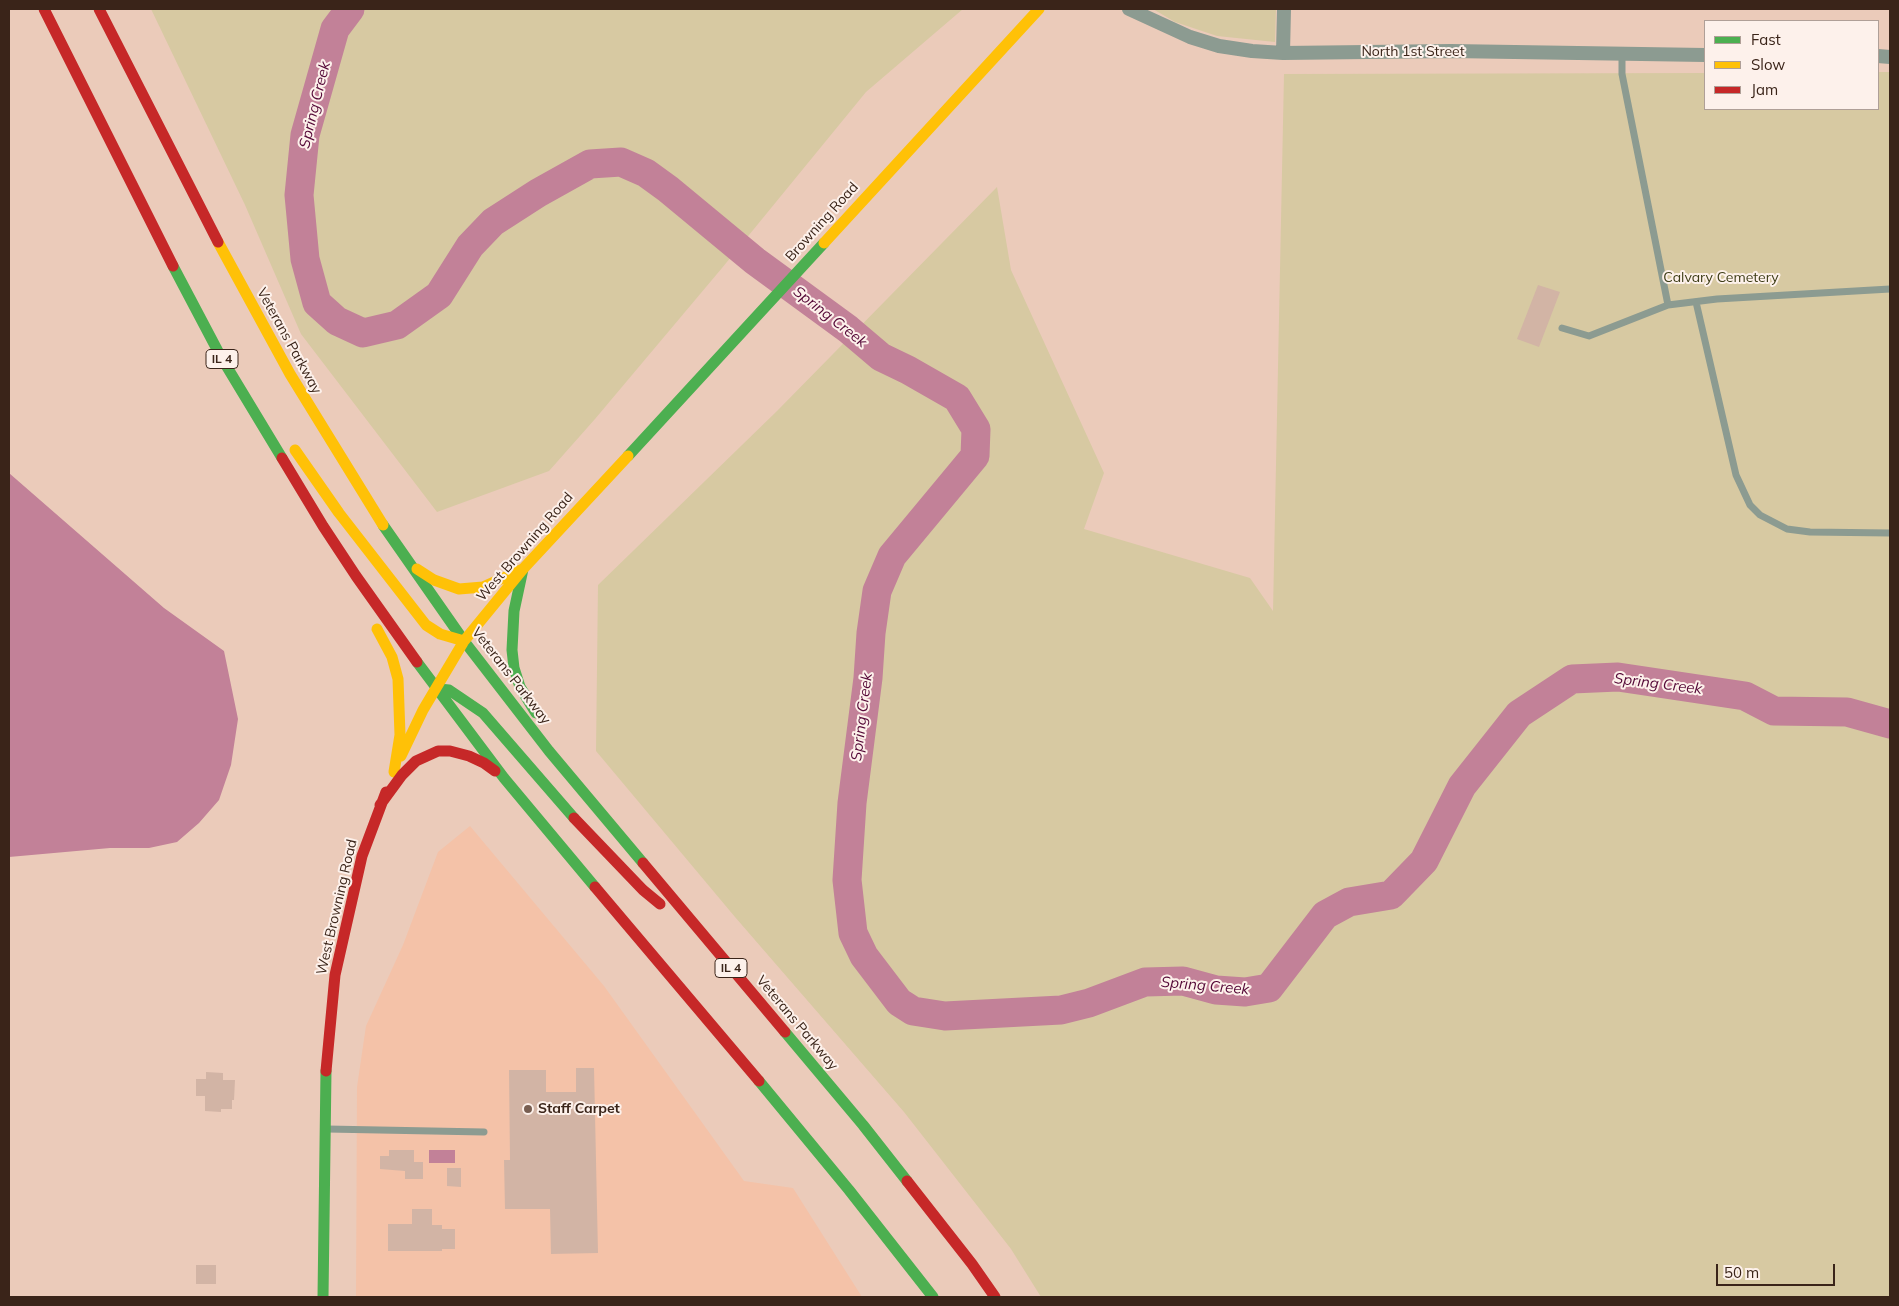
<!DOCTYPE html>
<html>
<head>
<meta charset="utf-8">
<style>
  body { margin:0 }
  #map { position:relative; width:1899px; height:1306px; overflow:hidden; background:#ebcbba; font-family:Mulish,sans-serif }
  canvas { display:block }
  .frame { position:absolute; inset:0; border:10px solid #3a2419; pointer-events:none }
  .legend { position:absolute; left:1704px; top:20px; width:175px; height:90px; box-sizing:border-box; background:#fdf1eb; border:1px solid #af9f97; margin:0; padding:6px 9px; list-style:none; font-size:15px; color:#3a2419 }
  .legend li { display:flex; align-items:center; gap:10px; height:25px }
  .legend b { width:25px; border:1px solid #af9f97 }
  .scale { position:absolute; left:1716px; top:1264px; width:119px; height:22px; box-sizing:border-box; border:2px solid #3a2419; border-top:0; padding-left:6px; font-size:15px; line-height:18px; white-space:nowrap; color:#3a2419; -webkit-text-stroke:4px #fdf1eb; paint-order:stroke }
</style>
</head>
<body>
<div id="map">
<canvas width="1899" height="1306"></canvas>
<div class="frame"></div>
<ul class="legend">
<li><b style="height:6px;background:#4caf50"></b>Fast</li>
<li><b style="height:6px;background:#ffc107"></b>Slow</li>
<li><b style="height:6px;background:#c62828"></b>Jam</li>
</ul>
<div class="scale">50 m</div>
</div>
<script>
const g = document.querySelector('canvas').getContext('2d');
g.lineJoin = 'round';
function paint(path, color) { g.fillStyle = color; g.fill(path, 'evenodd'); }
const poly = rows => new Path2D(rows.map(r => 'M' + r).join(''));
function strokePath(path, color, width, dash) { g.strokeStyle = color; g.lineWidth = width; g.lineCap = dash ? 'butt' : 'round'; g.setLineDash(dash || []); g.stroke(path); }
function write(font, color, halo, rows, align = 'center') {
  g.font = font + ' Mulish,sans-serif'; g.lineWidth = 4; g.setLineDash([]); g.textBaseline = 'middle'; g.strokeStyle = halo; g.fillStyle = color; for (const [text, x, y, turn = 0] of rows) {
    g.save(); g.translate(x, y); g.rotate((+turn || 0) * Math.PI / 180); g.textAlign = isNaN(turn) ? turn : align; if (halo) g.strokeText(text, 0, 0); g.fillText(text, 0, 0); g.restore();
  }
}
paint(poly([
  [470,826,604,986,744,1181,793,1188,862,1297,356,1297,357,1087,366,1026,403,945,438,852]
]), '#f4c2a8');
paint(poly([
  [151,9,963,9,866,92,722,268,595,419,549,471,437,512,301,334,245,205],
  [1153,9,1276,9,1275,42,1217,36,1175,22],
  [1878,72,1890,72,1890,1297,1041,1297,1011,1249,904,1112,735,917,596,751,598,585,777,411,997,187,1011,270,1104,473,1084,529,1250,578,1273,611,1284,74,1705,73,1705,109,1878,109]
]), '#d7c9a2');
paint(poly([
  [9,473,164,608,224,651,238,719,231,765,219,800,199,823,177,842,149,848,110,848,9,857],
  [429,1150,455,1150,455,1163,429,1163]
]), '#c28198');
strokePath(poly([
  [350,9,335,29,305,135,299,195,305,259,317,303,337,321,363,333,397,325,439,295,470,246,493,222,538,193,590,164,621,162,646,173,668,189,755,261,848,329,881,357,908,370,957,398,976,429,975,456,892,556,877,591,871,633,868,678,852,803,847,880,853,933,864,956,899,1002,913,1011,945,1016,1061,1010,1089,1003,1145,982,1183,981,1216,990,1245,992,1269,988,1325,915,1349,902,1391,895,1424,861,1462,786,1519,714,1572,679,1618,677,1745,696,1774,711,1847,712,1890,724]
]), '#c28198', 29);
paint(poly([
  [1538,285,1560,292,1539,347,1517,339],
  [576,1068,594,1068,598,1253,551,1254,550,1209,505,1209,504,1160,510,1160,509,1070,546,1070,546,1092,576,1092],
  [206,1072,223,1073,223,1080,235,1080,234,1100,232,1100,232,1109,221,1109,221,1112,205,1111,205,1096,196,1096,196,1079,206,1079],
  [389,1150,414,1150,414,1162,423,1162,423,1179,405,1179,405,1171,380,1169,380,1156,389,1156],
  [447,1168,461,1168,461,1187,447,1186],
  [412,1209,432,1209,432,1225,442,1225,442,1229,455,1229,455,1249,442,1249,442,1251,388,1251,388,1224,412,1224],
  [196,1265,216,1265,216,1284,196,1284]
]), '#d2b4a5');
strokePath(poly([
  [1622,54,1622,74,1668,305],
  [1696,302,1736,475,1750,505,1760,515,1787,529,1810,532,1890,533],
  [1562,328,1589,336,1668,305,1717,299,1890,289],
  [327,1129,484,1132]
]), '#8c9b91', 7);
strokePath(poly([
  [1129,9,1190,37,1219,46,1252,51,1283,53,1451,51,1705,55],
  [1283,53,1284,9],
  [1878,56,1890,57]
]), '#8c9b91', 14);
strokePath(poly([
  [173,266,221,357,282,458],
  [628,456,824,243],
  [383,525,464,641,549,751,643,863],
  [523,569,514,611,512,650,514,668,520,687,536,713],
  [417,662,504,778,595,887],
  [439,689,449,690,483,713,574,818],
  [785,1032,863,1125,907,1181],
  [759,1081,849,1190,933,1297],
  [323,1297,326,1071]
]), '#4caf50', 11);
strokePath(poly([
  [218,242,290,374,383,525],
  [824,243,1039,9],
  [295,450,339,513,426,625,440,634,464,641],
  [417,569,434,580,459,589,483,587,523,569],
  [377,629,392,657,398,679,400,735,394,772],
  [401,756,423,710,464,641,523,569,628,456]
]), '#ffc107', 11);
strokePath(poly([
  [44,9,173,266],
  [99,9,218,242],
  [282,458,323,526,356,576,417,662],
  [380,805,402,775,416,761,438,751,450,751,469,756,484,763,495,771],
  [574,818,643,890,660,904],
  [643,863,785,1032],
  [595,887,759,1081],
  [326,1071,335,975,362,856,386,792],
  [907,1181,972,1264,995,1297]
]), '#c62828', 11);
for (const [x, y, r, color] of [
  [528,1109,5,"#785e51"]
]) { const dot = new Path2D(); dot.arc(x, y, r, 0, 2 * Math.PI); g.fillStyle = color; g.fill(dot); strokePath(dot, '#fdf1eb', 2); }
for (const [x, y, w] of [
  [222,359,32],
  [731,968,32]
]) { const box = new Path2D(); box.roundRect(x - w / 2, y - 9.5, w, 19, 4); g.fillStyle = '#fdf1eb'; g.fill(box); strokePath(box, '#3a2419', 1); }
write('bold 12px', '#3a2419', null, [
  ["IL 4",222,359],
  ["IL 4",731,968]
]);
write('14px', '#3a2419', '#fdf1eb', [
  ["North 1st Street",1413,52],
  ["Browning Road",822,222,-48],
  ["Veterans Parkway",289,341,61],
  ["West Browning Road",525,547,-49],
  ["Veterans Parkway",511,676,52],
  ["West Browning Road",337,907,-77],
  ["Veterans Parkway",797,1023,50]
]);
write('14px', '#3d3d17', '#fdf1eb', [
  ["Calvary Cemetery",1721,278]
]);
write('bold 14px', '#3a2419', '#fdf1eb', [
  ["Staff Carpet",538,1109]
], 'left');
write('italic 15px', '#540837', '#fdf1eb', [
  ["Spring Creek",315,105,-76],
  ["Spring Creek",830,317,38],
  ["Spring Creek",1658,684,7],
  ["Spring Creek",862,717,-83],
  ["Spring Creek",1205,986,5]
]);
</script>
</body>
</html>
